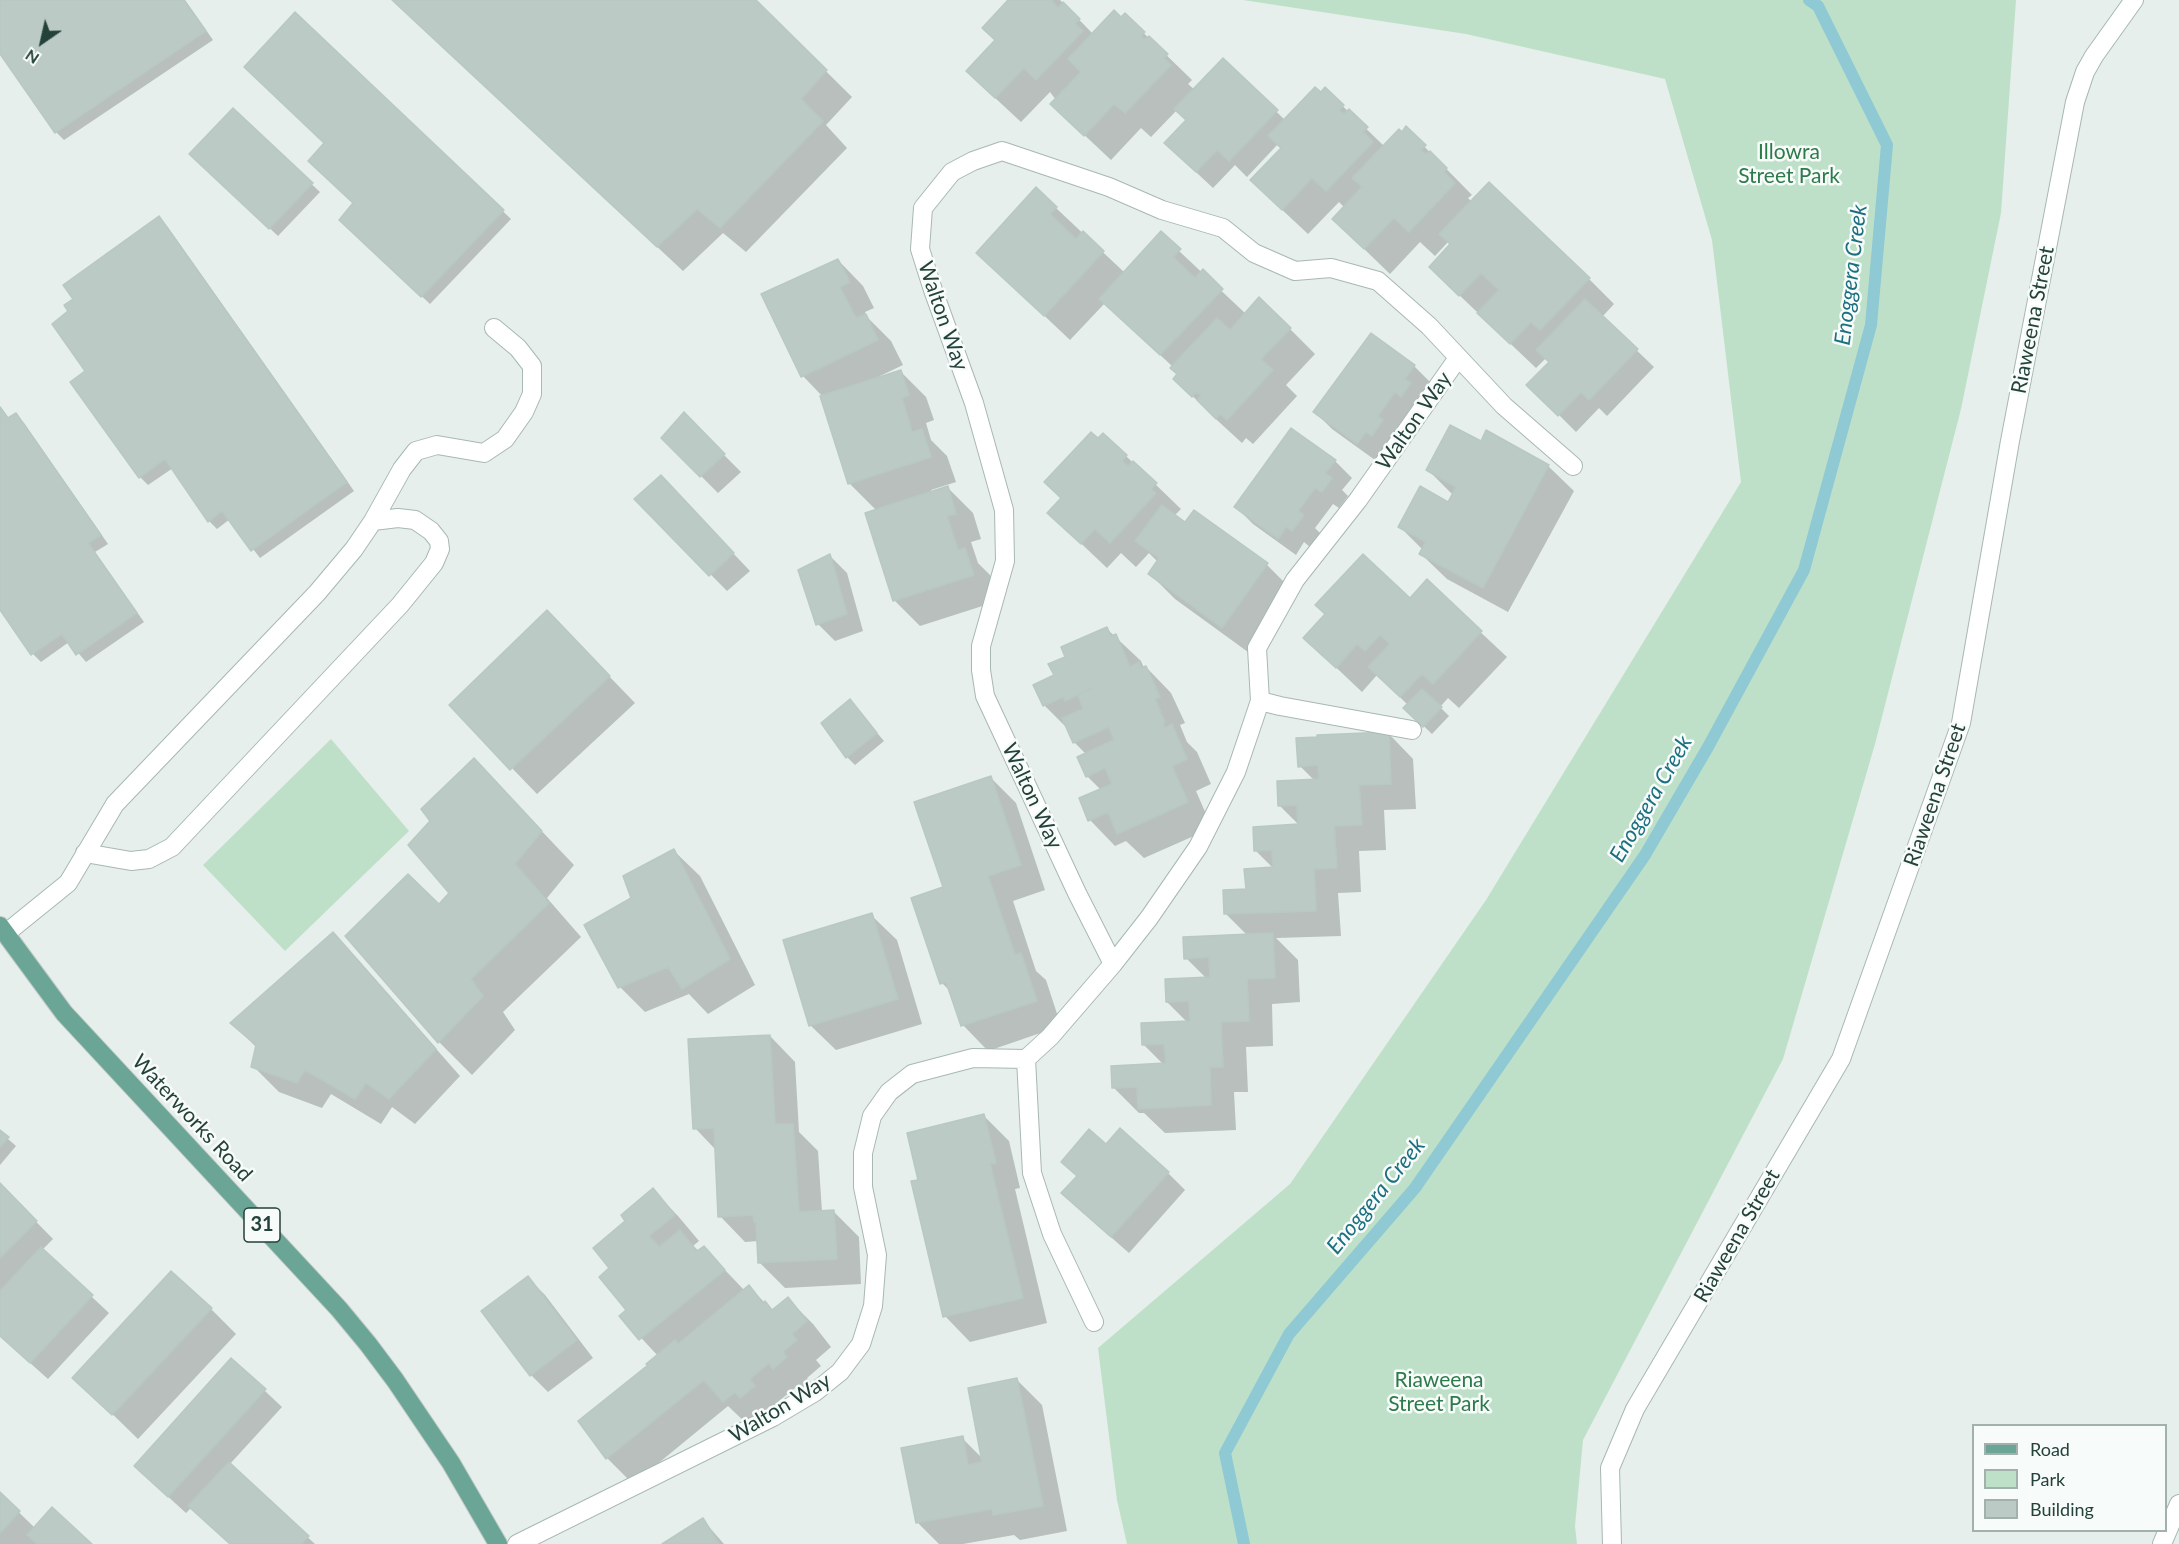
<!DOCTYPE html>
<html>
<head>
<meta charset="utf-8">
<style>
  body { margin:0 }
  #map { position:relative; width:2179px; height:1544px; overflow:hidden; background:#e6efeb; font-family:Lato,sans-serif }
  canvas { display:block }
  .legend { position:absolute; left:1972px; top:1424px; width:195px; height:108px; box-sizing:border-box; background:#f7fbf9; border:2px solid #a3b1ad; margin:0; padding:8px 10px; list-style:none; font-size:18px; color:#24423a }
  .legend li { display:flex; align-items:center; gap:12px; height:30px }
  .legend b { width:30px; border:2px solid #a3b1ad }
  .north { position:absolute; left:12px; top:12px; width:60px; height:60px; -webkit-text-stroke:4px #f7fbf9; paint-order:stroke; rotate:214deg; font-size:16px; font-weight:700; line-height:24px; text-align:center; color:#24423a }
  .north::after { content:''; display:block; margin:auto; width:21px; height:27px; background:#24423a; clip-path:polygon(50% 0,100% 100%,50% 72%,0 100%) }
</style>
</head>
<body>
<div id="map">
<canvas width="2179" height="1544"></canvas>
<ul class="legend">
<li><b style="height:8px;background:#6aa596"></b>Road</li>
<li><b style="height:16px;background:#bfe0c8"></b>Park</li>
<li><b style="height:16px;background:#bbcac4"></b>Building</li>
</ul>
<div class="north">N</div>
</div>
<script>
const g = document.querySelector('canvas').getContext('2d');
g.lineJoin = 'round';
function paint(path, color) { g.fillStyle = color; g.fill(path, 'evenodd'); }
const poly = rows => new Path2D(rows.map(r => 'M' + r).join(''));
function strokePath(path, color, width, dash) { g.strokeStyle = color; g.lineWidth = width; g.lineCap = dash ? 'butt' : 'round'; g.setLineDash(dash || []); g.stroke(path); }
function write(font, color, halo, rows, align = 'center') {
  g.font = font + ' Lato,sans-serif'; g.lineWidth = 5; g.setLineDash([]); g.textBaseline = 'middle'; g.strokeStyle = halo; g.fillStyle = color; for (const [text, x, y, turn = 0] of rows) {
    g.save(); g.translate(x, y); g.rotate((+turn || 0) * Math.PI / 180); g.textAlign = isNaN(turn) ? turn : align; if (halo) g.strokeText(text, 0, 0); g.fillText(text, 0, 0); g.restore();
  }
}
paint(poly([
  [1243,0,2016,0,2001,213,1961,409,1875,744,1783,1059,1583,1440,1575,1526,1577,1544,1127,1544,1117,1500,1098,1348,1290,1184,1486,900,1741,482,1712,240,1665,79,1466,34],
  [331,739,409,831,285,951,203,865]
]), '#bfe0c8');
paint(poly([
  [0,0,185,0,213,40,64,140,56,132,0,51],
  [393,0,754,0,852,97,826,125,847,148,746,252,723,233,683,271],
  [1010,0,1060,0,1093,34,1125,15,1192,80,1188,84,1195,90,1223,60,1285,120,1326,90,1384,146,1407,129,1472,195,1468,198,1472,202,1589,279,1614,304,1602,317,1654,367,1607,416,1599,408,1576,432,1529,385,1551,362,1546,358,1536,368,1456,292,1452,245,1448,242,1435,256,1420,242,1390,274,1359,244,1344,207,1339,202,1308,234,1278,206,1283,148,1278,144,1247,177,1235,165,1213,188,1183,160,1188,120,1177,110,1151,137,1141,128,1111,160,1078,129,1050,92,1021,122,993,96,997,40],
  [295,14,511,219,430,304,349,228,355,203,326,144],
  [233,111,320,192,278,236,199,162],
  [1056,208,1125,273,1161,234,1246,314,1290,329,1315,354,1286,385,1297,396,1253,444,1246,438,1242,443,1218,421,1175,379,1179,375,1173,367,1105,303,1070,340,978,253],
  [159,218,167,226,354,491,260,558,230,519,217,529,209,521,173,468,148,485,140,477,87,371,70,311,75,299],
  [838,260,863,286,874,308,865,312,866,316,891,341,903,365,880,376,881,378,901,372,926,397,934,420,926,423,931,440,947,456,956,482,931,490,932,493,948,488,973,513,981,539,971,542,978,563,990,575,998,601,920,626,894,600,877,511,849,483,823,397,803,376],
  [1414,366,1431,383,1375,460,1332,429,1315,412],
  [0,406,9,419,16,415,24,423,108,544,95,552,144,622,86,662,69,642,41,662,33,654,0,606],
  [684,415,741,472,718,493,663,438],
  [1481,443,1548,466,1574,491,1508,612,1447,579,1421,554,1423,550,1400,527,1449,504,1453,495,1428,470],
  [1126,456,1181,509,1175,515,1180,520,1267,565,1292,590,1248,652,1175,599,1150,574,1158,562,1149,553,1136,567,1121,553,1107,568,1049,513],
  [1335,461,1352,478,1342,490,1348,496,1339,508,1333,504,1315,528,1320,533,1310,547,1304,542,1296,555,1253,524,1236,507],
  [677,494,750,571,727,591,636,499],
  [830,556,847,573,863,631,835,641,818,624,800,571],
  [1427,582,1507,657,1459,708,1448,698,1440,707,1449,716,1432,734,1405,708,1408,705,1377,675,1362,692,1305,638,1410,600],
  [547,612,635,703,537,794,451,705],
  [1107,629,1141,661,1144,668,1146,667,1171,693,1185,723,1180,725,1187,742,1197,752,1211,784,1196,791,1212,828,1144,858,1126,841,1115,846,1090,820,1081,799,1101,790,1087,776,1086,754,1074,742,1069,730,1044,705,1056,676,1067,658],
  [850,701,884,741,855,765,847,757],
  [1388,733,1413,759,1416,809,1384,810,1386,850,1359,851,1361,892,1338,893,1341,936,1276,938,1298,960,1300,1002,1272,1004,1273,1046,1246,1047,1248,1092,1234,1092,1236,1130,1165,1133,1144,1113,1139,1113,1114,1088,1164,1065,1143,1044,1188,1023,1167,1002,1206,978,1186,958,1248,936,1226,914,1247,890,1274,869,1255,850,1300,826,1279,805,1315,781,1300,766],
  [474,760,574,865,547,898,581,937,503,1012,515,1030,472,1075,439,1042,439,906,451,893,432,821],
  [990,777,1016,803,1045,890,1013,901,1036,971,1046,980,1061,1026,988,1051,963,1025,951,992,942,983,945,888],
  [674,851,700,876,755,985,708,1014,689,994,645,1012,620,987,632,898],
  [871,915,897,940,922,1024,836,1050,810,1025],
  [333,934,358,960,460,1076,415,1124,392,1107,381,1124,331,1094,322,1108,279,1092,253,1066,257,1048,232,1023],
  [770,1036,795,1062,799,1132,818,1151,822,1212,833,1211,859,1237,861,1284,785,1288,760,1263,758,1241,745,1242,720,1216,716,1150,695,1128],
  [984,1116,1009,1141,1020,1188,1015,1189,1047,1323,970,1342,945,1316,920,1181],
  [0,1132,16,1146,0,1165],
  [1106,1146,1168,1173,1185,1190,1129,1253,1080,1210,1078,1177,1063,1162],
  [0,1185,53,1239,42,1250,109,1313,48,1379,0,1336],
  [653,1190,678,1216,699,1241,693,1246,699,1251,704,1248,745,1291,749,1287,773,1311,788,1299,813,1324,831,1347,816,1360,821,1366,807,1378,812,1383,800,1393,795,1388,774,1405,779,1412,749,1426,728,1406,633,1484,607,1458,580,1422,650,1365,658,1356,621,1316,629,1310,612,1268,627,1222],
  [528,1278,545,1295,593,1358,548,1392,531,1375],
  [211,1309,236,1334,138,1439,98,1400],
  [232,1360,282,1407,229,1465,315,1544,231,1544,192,1507,186,1513,153,1483],
  [1017,1380,1042,1405,1067,1531,1020,1540,1014,1535,963,1544,939,1544,917,1522,962,1438,983,1459],
  [0,1494,35,1528,90,1544,0,1544],
  [703,1520,724,1544,665,1544]
]), '#0003');
strokePath(poly([
  [1244,1544,1225,1453,1289,1334,1415,1188,1645,855,1708,747,1804,570,1871,325,1887,145,1818,6,1809,0]
]), '#8ec9d4', 12);
const building = poly([
  [0,0,184,0,206,31,55,133,0,54,0,0],
  [392,0,756,0,827,70,801,99,823,121,720,228,697,209,657,247,392,0],
  [1008,0,1053,0,1052,1,1058,8,1063,2,1080,19,1075,24,1083,31,1036,80,1024,68,995,98,966,71,995,40,982,28,1008,0],
  [1114,10,1121,17,1125,13,1145,32,1141,36,1145,39,1149,36,1168,54,1164,58,1171,65,1125,113,1114,104,1084,136,1050,104,1081,72,1068,59,1114,10],
  [295,12,504,210,421,297,339,220,353,203,308,161,324,143,244,67,295,12],
  [1223,58,1278,110,1229,161,1217,150,1196,172,1164,143,1186,120,1174,109,1223,58],
  [1315,87,1321,92,1325,87,1344,105,1339,110,1344,114,1349,109,1368,127,1363,132,1373,142,1326,191,1312,178,1282,210,1250,180,1281,148,1268,136,1315,87],
  [233,108,313,183,269,229,189,154,233,108],
  [1406,126,1426,145,1421,150,1426,154,1430,151,1447,168,1444,172,1455,183,1409,232,1394,218,1364,249,1332,219,1362,187,1352,178,1399,129,1402,132,1406,126],
  [1489,182,1590,278,1540,330,1531,322,1510,344,1477,313,1499,290,1481,273,1459,296,1429,267,1450,244,1439,234,1489,182],
  [1036,187,1057,207,1050,214,1076,239,1083,231,1104,251,1044,316,976,253,1036,187],
  [159,216,347,482,251,551,222,511,208,522,165,459,139,478,70,382,85,371,52,324,68,311,64,305,73,299,63,285,159,216],
  [1161,231,1181,249,1173,257,1195,278,1203,269,1223,289,1160,355,1099,299,1161,231],
  [838,259,850,282,840,287,856,318,866,314,878,340,801,377,761,294,838,259],
  [1259,297,1291,328,1261,359,1273,370,1227,420,1220,414,1216,419,1197,400,1201,395,1196,392,1192,397,1173,379,1177,374,1170,368,1217,318,1230,330,1259,297],
  [1585,299,1638,349,1589,400,1581,392,1558,416,1526,385,1549,362,1536,350,1585,299],
  [1371,333,1415,365,1405,379,1411,383,1401,397,1395,392,1378,416,1383,420,1372,436,1366,432,1357,444,1313,412,1371,333],
  [901,370,909,395,902,398,912,432,922,429,931,457,848,484,820,396,901,370],
  [0,407,8,418,16,413,101,535,88,543,137,613,76,655,62,634,31,655,0,610,0,407],
  [684,412,725,454,700,477,661,438,684,412],
  [1450,425,1481,441,1486,430,1549,465,1483,588,1419,554,1426,542,1398,527,1420,486,1448,502,1456,487,1426,470,1450,425],
  [1291,428,1336,460,1325,473,1332,478,1322,492,1315,488,1298,511,1304,515,1292,531,1286,527,1278,539,1234,507,1291,428],
  [1091,432,1098,438,1103,433,1127,455,1122,461,1128,466,1133,461,1157,483,1151,489,1156,493,1110,543,1095,529,1081,544,1047,513,1061,498,1044,482,1091,432],
  [661,475,734,553,709,576,634,499,661,475],
  [948,486,956,514,947,516,958,550,965,548,974,575,893,601,865,513,948,486],
  [1162,505,1185,522,1194,510,1268,563,1222,628,1148,574,1159,558,1135,541,1162,505],
  [830,554,847,614,816,625,798,570,830,554],
  [1363,554,1410,598,1427,579,1482,631,1433,684,1422,674,1400,697,1368,667,1390,644,1380,635,1365,651,1357,644,1336,668,1303,638,1325,614,1315,605,1363,554],
  [547,610,610,676,510,770,449,705,547,610],
  [1107,627,1111,636,1116,634,1130,667,1139,662,1141,668,1146,666,1160,697,1155,699,1165,722,1163,724,1165,728,1172,724,1187,759,1172,766,1188,802,1117,834,1108,812,1088,821,1079,798,1112,784,1105,768,1086,777,1077,757,1114,740,1109,727,1073,743,1062,718,1083,709,1078,695,1092,688,1065,701,1063,697,1043,706,1033,685,1054,675,1048,664,1065,657,1061,647,1107,627],
  [1422,689,1442,707,1423,727,1403,708,1422,689],
  [850,699,877,733,846,758,821,723,850,699],
  [1389,732,1391,784,1359,785,1362,825,1334,826,1337,868,1314,869,1316,911,1224,914,1223,890,1246,889,1244,869,1273,867,1272,850,1254,851,1253,827,1298,824,1297,805,1278,806,1277,781,1319,779,1318,765,1298,767,1296,738,1317,737,1317,735,1389,732],
  [474,758,542,831,515,864,549,903,471,979,483,996,438,1043,345,936,408,874,439,904,449,893,408,845,430,821,421,809,474,758],
  [991,776,1021,865,988,876,1015,955,1021,953,1037,1001,961,1026,946,982,940,984,911,898,943,887,914,802,991,776],
  [674,849,730,959,682,989,668,967,618,988,584,925,631,898,623,876,674,849],
  [872,913,898,999,809,1026,783,940,872,913],
  [333,932,436,1049,389,1099,366,1083,355,1099,305,1070,297,1083,251,1067,256,1045,230,1023,333,932],
  [1273,933,1275,978,1247,979,1249,1021,1221,1022,1223,1067,1210,1067,1211,1105,1138,1109,1137,1087,1112,1088,1111,1066,1166,1063,1164,1044,1142,1045,1141,1023,1190,1021,1189,1001,1166,1002,1165,979,1210,977,1209,957,1184,959,1183,937,1273,933],
  [770,1035,775,1124,793,1124,799,1212,834,1210,837,1259,758,1263,756,1222,754,1222,753,1215,718,1217,714,1128,693,1129,688,1039,770,1035],
  [984,1114,996,1163,990,1164,1023,1298,943,1317,911,1181,918,1180,907,1133,984,1114],
  [1120,1128,1169,1172,1111,1237,1061,1193,1077,1176,1061,1162,1089,1129,1106,1144,1120,1128],
  [0,1130,9,1137,0,1147,0,1130],
  [0,1183,37,1221,0,1258,0,1183],
  [653,1188,675,1215,649,1236,659,1247,680,1230,697,1251,704,1246,725,1270,639,1340,619,1316,626,1310,599,1277,609,1268,593,1248,625,1221,621,1215,653,1188],
  [41,1247,93,1295,30,1363,0,1336,0,1291,41,1247],
  [171,1271,212,1308,112,1415,72,1378,171,1271],
  [528,1276,577,1340,530,1376,481,1311,528,1276],
  [749,1285,763,1303,765,1301,772,1310,788,1297,807,1321,792,1334,797,1340,783,1352,787,1357,773,1369,769,1363,750,1379,755,1386,740,1398,735,1392,723,1402,704,1380,606,1459,578,1421,648,1365,646,1364,675,1340,678,1344,749,1285],
  [231,1358,266,1389,168,1497,134,1466,231,1358],
  [1017,1378,1043,1506,993,1515,992,1509,916,1523,901,1448,963,1436,968,1465,982,1462,968,1388,1017,1378],
  [229,1462,309,1536,301,1544,230,1544,188,1506,229,1462],
  [0,1492,20,1511,0,1533,0,1492],
  [52,1507,92,1544,37,1544,27,1535,52,1507],
  [703,1518,719,1544,662,1544,703,1518]
]);
paint(building, '#bbcac4');
strokePath(building, '#b8c9c2', 1.5);
const lane = poly([
  [1412,730,1280,706,1260,701,1257,648,1295,580,1358,500,1458,358],
  [85,853,131,861,149,859,172,847,400,605,434,563,440,549,439,541,431,531,415,520,398,518,373,521],
  [5,934,68,883,115,804,317,593,354,549,373,521,402,469,416,451,437,445,484,453,505,439,524,412,532,394,532,366,518,348,494,328],
  [1113,964,1077,893,985,696,981,670,981,646,1005,561,1004,510,974,403,933,290,920,249,923,208,952,172,973,161,1002,151,1109,187,1162,210,1223,228,1254,253,1295,271,1331,268,1378,281,1429,326,1504,406,1573,466],
  [1094,1322,1052,1234,1032,1173,1026,1059,1050,1037,1113,964,1149,918,1198,847,1236,772,1260,701],
  [517,1544,773,1417,815,1392,840,1372,861,1344,873,1306,877,1255,863,1187,863,1153,872,1116,889,1092,912,1074,973,1058,1026,1059]
]);
const street = poly([
  [1612,1544,1610,1468,1635,1409,1841,1059,1961,723,2010,441,2075,102,2085,72,2094,56,2134,0],
  [2162,1544,2179,1504]
]);
const primary = poly([
  [0,926,64,1013,339,1309,368,1344,395,1380,451,1463,498,1544]
]);
strokePath(lane, '#a8b8b2', 20);
strokePath(street, '#a8b8b2', 20);
strokePath(primary, '#c2cac8', 20);
strokePath(lane, '#fff', 18);
strokePath(street, '#fff', 18);
strokePath(primary, '#6aa596', 18);
for (const [x, y, w] of [
  [262,1225,36]
]) { const box = new Path2D(); box.roundRect(x - w / 2, y - 17, w, 34, 4.5); g.fillStyle = '#f7fbf9'; g.fill(box); strokePath(box, '#24423a', 1.5); }
write('bold 20px', '#24423a', null, [
  ["31",262,1225]
]);
write('21px', '#2d7a4b', '#f7fbf9', [
  ["Illowra",1789,152],
  ["Street Park",1789,176],
  ["Riaweena",1439,1380],
  ["Street Park",1439,1404]
]);
write('21px', '#24423a', '#f7fbf9', [
  ["Walton Way",943,316,71],
  ["Riaweena Street",2033,320,-79],
  ["Walton Way",1414,421,-55],
  ["Riaweena Street",1935,795,-71],
  ["Walton Way",1032,796,65],
  ["Waterworks Road",192,1118,47],
  ["Riaweena Street",1737,1236,-60],
  ["Walton Way",780,1408,-31]
]);
write('italic 22px', '#1c6f80', '#f7fbf9', [
  ["Enoggera Creek",1851,275,-83],
  ["Enoggera Creek",1651,799,-60],
  ["Enoggera Creek",1376,1196,-51]
]);
</script>
</body>
</html>
